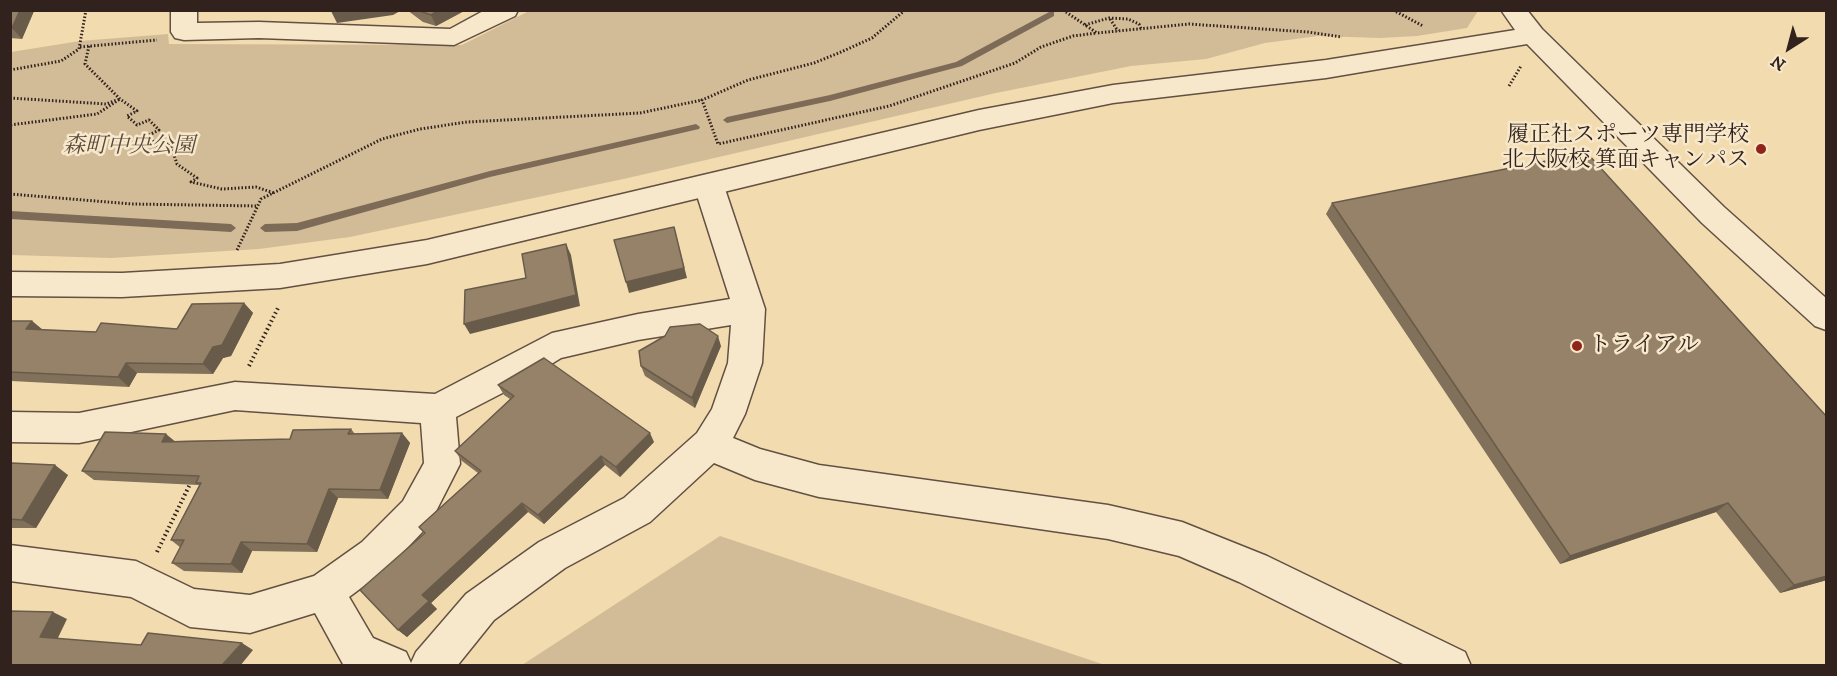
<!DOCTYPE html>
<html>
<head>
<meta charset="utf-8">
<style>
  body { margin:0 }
  #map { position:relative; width:1837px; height:676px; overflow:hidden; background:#f3dbb0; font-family:"IM FELL DW Pica",serif }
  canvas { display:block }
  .frame { position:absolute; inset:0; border:12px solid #31221d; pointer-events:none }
  .north { position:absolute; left:1759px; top:18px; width:60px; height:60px; -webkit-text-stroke:4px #f7e8cc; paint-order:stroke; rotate:216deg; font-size:16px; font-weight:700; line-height:24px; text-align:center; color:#31221d }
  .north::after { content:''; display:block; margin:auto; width:21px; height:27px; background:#31221d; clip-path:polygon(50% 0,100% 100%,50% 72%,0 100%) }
</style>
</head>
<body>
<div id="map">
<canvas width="1837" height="676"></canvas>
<div class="frame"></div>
<div class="north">N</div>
</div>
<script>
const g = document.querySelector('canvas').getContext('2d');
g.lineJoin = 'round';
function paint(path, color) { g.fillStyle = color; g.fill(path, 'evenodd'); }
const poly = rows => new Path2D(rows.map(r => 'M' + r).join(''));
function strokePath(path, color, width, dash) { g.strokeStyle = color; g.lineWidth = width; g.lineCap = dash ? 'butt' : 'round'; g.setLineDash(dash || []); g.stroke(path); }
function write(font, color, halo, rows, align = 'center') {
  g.font = font + ' "IM FELL DW Pica","Noto Serif JP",serif'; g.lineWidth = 5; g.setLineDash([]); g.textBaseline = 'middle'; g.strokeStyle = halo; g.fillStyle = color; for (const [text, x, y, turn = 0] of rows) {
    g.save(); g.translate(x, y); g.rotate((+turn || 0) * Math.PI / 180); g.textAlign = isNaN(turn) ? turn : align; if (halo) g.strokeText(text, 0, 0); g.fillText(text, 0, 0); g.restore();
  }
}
paint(poly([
  [529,11,529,10,1478,11,1467,28,1417,36,1380,38,1318,36,1265,43,1206,59,1131,66,996,93,628,178,350,237,259,249,111,258,11,255,11,52,80,41,168,34,169,44,462,45],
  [720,536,1105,665,522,665]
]), '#d2bc97');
paint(poly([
  [1051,11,1054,12,1054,16,962,66,830,101,727,123,723,120,727,117,830,95,956,62,1051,11],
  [696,124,700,127,699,129,490,177,297,231,265,232,260,228,265,224,297,223,490,171,696,124],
  [10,211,231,224,236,228,231,232,10,219,10,211]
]), '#7e6b57');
const minor = poly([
  [171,10,197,10,197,23,259,22,450,29,485,10,518,10,515,16,454,45,259,38,184,40,175,38,171,32,171,10],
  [709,175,719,178,724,186,765,309,762,363,745,414,733,438,760,449,819,465,1108,505,1182,522,1267,556,1465,652,1471,666,1407,666,1239,582,1179,556,1108,539,819,497,755,480,714,463,650,522,565,568,494,620,457,666,344,666,315,613,250,633,190,627,131,597,10,581,10,545,136,561,194,589,250,595,314,576,362,542,403,501,424,463,421,423,235,410,79,443,10,442,10,412,79,413,235,382,435,394,552,333,638,314,730,299,694,186,699,178,709,175],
  [731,325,728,363,712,409,697,433,624,498,539,542,466,594,416,652,411,663,406,652,373,638,349,597,388,568,429,525,460,464,456,417,514,387,561,358,638,340,731,325]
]);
const tertiary = poly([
  [1501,10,1527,10,1542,29,1724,207,1826,298,1826,330,1815,326,1702,223,1527,44,1326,78,1113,103,979,130,427,264,280,288,122,297,10,296,10,272,122,273,280,264,427,240,979,110,1113,85,1326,60,1515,30,1501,10]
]);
strokePath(minor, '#625042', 3);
strokePath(tertiary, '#625042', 3);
strokePath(poly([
  [905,10,872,38,841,52,814,63,748,80,702,100,718,144,889,106,1015,63,1041,47,1073,36,1097,33],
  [1063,10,1097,33,1189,24,1308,32,1342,37],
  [1393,10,1423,26],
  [1110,19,1118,31],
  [1085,25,1109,18,1128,19,1139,24,1141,29],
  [89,46,85,64,120,99,137,111,127,116,137,125,149,120,159,130,147,136,159,147,170,143,177,164,197,178,191,182,222,189,256,187,274,193],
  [80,47,157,40],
  [10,70,61,61,79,49,86,10],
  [1509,86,1521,66],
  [10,98,106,104,120,99,97,114,10,125],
  [10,194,132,204,258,206],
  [237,250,261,199,382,139,420,129,467,122,640,113,702,100]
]), '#31221d', 3, [1.5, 2]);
strokePath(poly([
  [249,366,279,306],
  [157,552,192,480]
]), '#31221d', 4, [1.5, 3]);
paint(minor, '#f7e8cc');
paint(tertiary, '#f7e8cc');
paint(poly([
  [10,10,34,11,22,39,10,38],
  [407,10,466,10,436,26,423,22],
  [1332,203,1827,417,1827,580,1780,593,1716,512,1560,564,1326,214],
  [244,303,253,313,231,356,223,358,213,374,137,373,129,387,11,381,10,382,10,321,32,321,43,330,96,332,177,329],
  [721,346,695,408,645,376,641,366],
  [498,385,654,442,620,477,605,465,544,524,528,512,431,603,437,609,407,637,398,630,424,533,419,527,478,473,462,461,455,451,510,399,504,395],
  [351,429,355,434,402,433,410,443,388,499,338,498,317,552,252,551,242,573,184,571,172,563,181,548,171,540,199,485,198,485,94,480,82,471,175,441,290,439],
  [10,464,68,475,36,528,10,528]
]), '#81705a');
paint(poly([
  [20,10,34,11,22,39,12,28],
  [336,10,402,10,393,15,337,23,331,11],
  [439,10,466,10,436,26,431,15],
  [674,227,687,278,629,293,626,282],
  [566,244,571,255,580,306,470,334,464,324,576,295],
  [244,303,253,313,231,356,223,358,213,374,203,364,213,347],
  [32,321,44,331,26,329],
  [718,336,721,346,695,408,692,398],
  [126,363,137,373,129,387,118,377],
  [402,433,410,443,388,499,380,490],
  [650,433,654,442,620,477,616,467],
  [166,434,177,443,162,442],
  [601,456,605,465,544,524,538,515],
  [55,465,68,475,36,528,22,520],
  [329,489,338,498,317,552,307,544],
  [522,503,528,512,431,603,437,609,407,637,398,630,422,595],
  [1728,503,1716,512,1560,564,1570,556],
  [241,542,252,551,242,573,231,564],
  [1827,576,1827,580,1780,593,1794,585],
  [53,612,67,619,55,644,40,637],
  [242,643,253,650,240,666,225,666,223,664]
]), '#695b4a');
const building = poly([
  [10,10,20,10,12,28,10,28,10,10],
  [417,10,439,10,431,15,417,10],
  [1587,153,1827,417,1827,576,1794,585,1728,503,1570,556,1332,203,1587,153],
  [674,227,684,268,626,282,614,240,674,227],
  [566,244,576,295,464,324,465,290,526,278,522,254,566,244],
  [244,303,222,345,213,347,203,364,126,363,118,377,10,372,10,321,32,321,26,329,96,332,101,323,177,329,192,304,244,303],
  [700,324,718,336,692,398,641,366,639,351,665,336,670,327,700,324],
  [544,358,650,433,616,467,601,456,538,515,522,503,422,595,429,601,398,630,360,590,425,533,419,527,481,471,455,451,514,396,498,385,544,358],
  [351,429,348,434,402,433,380,490,329,489,307,544,241,542,231,564,172,563,184,540,171,540,201,483,196,483,199,476,82,471,105,432,166,434,162,442,290,439,293,430,351,429],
  [11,463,55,465,22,520,10,519,10,464,11,463],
  [10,611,53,612,40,637,141,645,148,633,242,643,223,664,225,666,10,666,10,611]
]);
paint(building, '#968269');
strokePath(building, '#695b4a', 1.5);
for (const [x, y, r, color] of [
  [1761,149,6,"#8f2418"],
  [1577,346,6,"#8f2418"]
]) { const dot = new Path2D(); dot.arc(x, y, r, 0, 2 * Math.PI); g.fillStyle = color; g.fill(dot); strokePath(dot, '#f7e8cc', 2); }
write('22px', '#31221d', '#f7e8cc', [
  ["履正社スポーツ専門学校",1749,136],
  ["北大阪校 箕面キャンパス",1749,161],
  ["トライアル",1589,346,"left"]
], 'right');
write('italic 22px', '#59483c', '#f7e8cc', [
  ["森町中央公園",129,147]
]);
</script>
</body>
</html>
